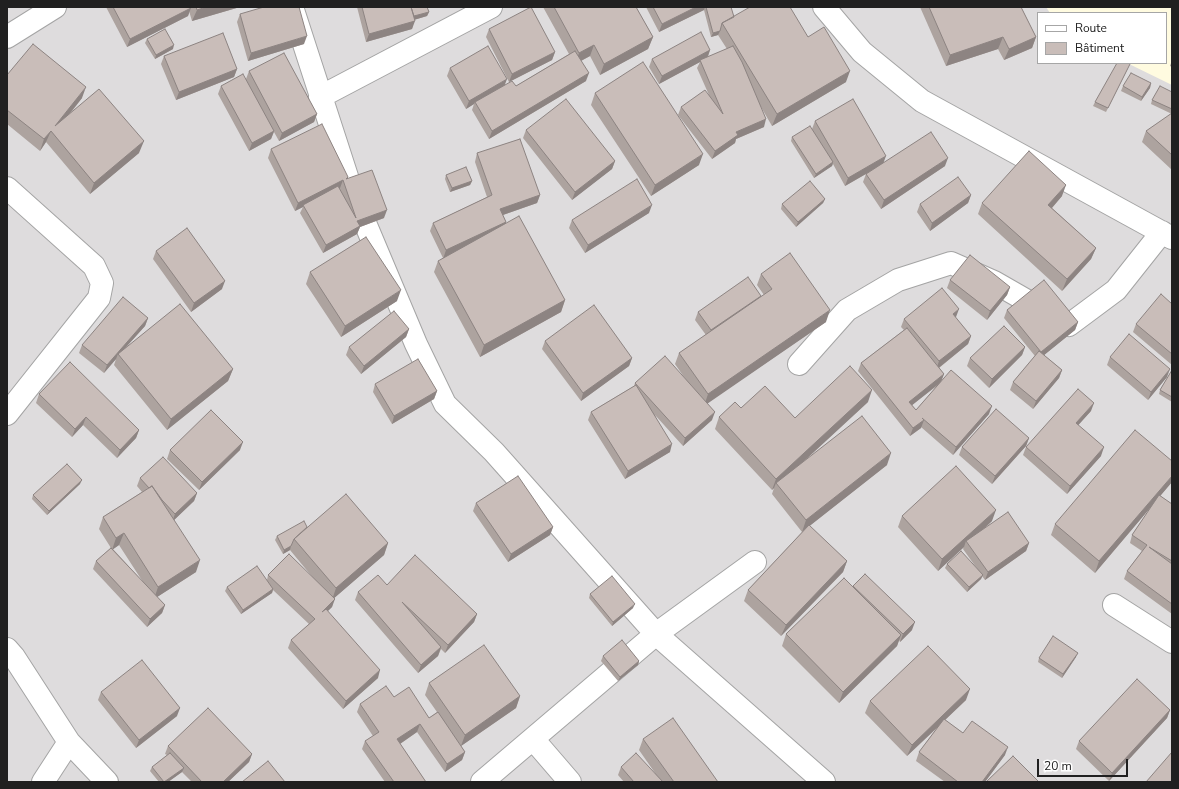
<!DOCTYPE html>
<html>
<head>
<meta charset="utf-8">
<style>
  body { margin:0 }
  #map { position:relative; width:1179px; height:789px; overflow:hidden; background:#f1ece6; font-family:"Nunito Sans",sans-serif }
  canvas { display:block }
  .frame { position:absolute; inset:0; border:8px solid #202020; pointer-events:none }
  .legend { position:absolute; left:1037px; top:12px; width:130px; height:52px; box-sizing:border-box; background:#fff; border:1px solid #a6a6a6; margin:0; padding:5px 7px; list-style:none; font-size:12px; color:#202020 }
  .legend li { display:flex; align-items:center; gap:8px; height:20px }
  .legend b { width:20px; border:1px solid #a6a6a6 }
  .scale { position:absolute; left:1037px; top:759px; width:91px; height:18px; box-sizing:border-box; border:2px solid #202020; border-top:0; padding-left:5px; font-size:12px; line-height:14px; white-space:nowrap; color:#202020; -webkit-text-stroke:3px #fff; paint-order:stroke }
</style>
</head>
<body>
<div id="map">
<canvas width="1179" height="789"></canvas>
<div class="frame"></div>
<ul class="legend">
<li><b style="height:5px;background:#fff"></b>Route</li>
<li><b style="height:11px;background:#c9bdb9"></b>Bâtiment</li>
</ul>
<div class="scale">20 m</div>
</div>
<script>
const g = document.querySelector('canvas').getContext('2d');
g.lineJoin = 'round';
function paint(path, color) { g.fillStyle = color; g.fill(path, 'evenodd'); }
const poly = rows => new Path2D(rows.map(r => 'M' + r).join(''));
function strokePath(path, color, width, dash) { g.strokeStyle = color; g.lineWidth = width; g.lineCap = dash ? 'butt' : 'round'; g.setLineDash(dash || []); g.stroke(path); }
paint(poly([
  [7,7,1172,7,1172,782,7,782],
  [1038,13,1166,13,1166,63,1038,63]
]), '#dedcdd');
paint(poly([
  [1046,7,1172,7,1172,85,1127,63,1166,63,1166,13,1050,13]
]), '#fffbe0');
const minor = poly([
  [292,7,352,192,416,344,445,404,494,452,656,634,824,782],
  [824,7,862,52,922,101,1172,238],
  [7,37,55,7],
  [320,97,491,7],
  [7,188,94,266,102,283,99,298,7,414],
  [799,364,847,310,898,280,951,263,994,282,1069,325,1116,290,1162,232],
  [1114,605,1172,642],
  [7,649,14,657,69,742,107,782],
  [533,739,570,782],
  [43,782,69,742],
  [482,782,656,634,755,562]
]);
strokePath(minor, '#a4a4a4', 24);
strokePath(minor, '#fff', 22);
paint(poly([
  [106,7,240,7,192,21,189,11,188,16,127,47],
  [357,7,427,7,429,12,427,16,414,20,412,29,366,42],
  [543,7,636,7,653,37,648,49,600,75,590,56,581,61,586,81,489,139,472,110,474,104,466,109,447,76,450,68,505,85,516,86,569,54],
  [646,7,731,7,734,17,808,37,846,82,772,126,761,107,764,127,736,139,735,143,712,159,678,115,681,107,709,95,697,68,700,62,659,84,649,67,652,59,710,50,708,57,727,49,718,35,711,37,704,10,659,32],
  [920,7,1021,7,1036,37,1032,48,1004,60,998,49,946,66],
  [240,14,304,44,248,61,237,22],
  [489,29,555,52,552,60,509,82,486,37],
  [147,39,173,49,155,59,145,43],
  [164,56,237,69,234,77,176,100,161,64],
  [1172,60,1172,67,1170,66],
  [1128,68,1106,112,1093,106,1095,102],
  [249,71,317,114,314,122,279,141,274,132,271,139,249,151,218,94,221,86,246,79],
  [7,75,82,98,70,114,139,153,90,194,46,142,40,151,7,124],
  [1151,83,1150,88,1141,101,1121,91,1123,86],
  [1172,92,1172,170,1142,142,1146,131,1172,114,1151,104,1152,100],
  [595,93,699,165,651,196,591,105],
  [815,121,884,162,945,166,881,209,863,182,866,174,845,186,833,164,832,166,814,178,791,141,792,137,812,129],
  [526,130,615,161,612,169,572,200,523,138],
  [271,149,348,178,384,218,360,227,357,234,323,253,300,213,303,207,295,211,268,158],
  [477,153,540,195,537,203,503,215,506,222,506,223,565,300,561,312,480,357,434,272,438,261,443,258,430,231,433,223,487,197,475,162],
  [446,175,472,181,470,185,450,192,445,179],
  [971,195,968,203,930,231,917,212,920,204],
  [1062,196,1052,208,1096,248,1091,259,1062,291,978,214,982,203],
  [825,199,823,203,796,227,781,209,782,204],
  [649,213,585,253,569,228,572,220],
  [156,251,222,289,191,312,153,259],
  [310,272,397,301,341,337,306,284],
  [761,274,826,322,707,403,712,420,683,446,655,415,670,452,625,479,588,420,591,412,634,386,635,383,686,380,675,364,679,353,706,335,695,320,698,312,761,296,760,297,764,295,757,285],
  [950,280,1010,287,1007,295,987,320,947,288],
  [1172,304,1172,365,1133,332,1136,324],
  [1007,310,1078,322,1075,330,1044,355,1062,370,1059,378,1033,409,1010,390,1013,382,1035,356,1004,318],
  [955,317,971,336,968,344,939,368,944,374,941,381,989,414,953,455,921,427,921,428,910,436,858,371,861,363,904,330,901,327,904,319,956,317],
  [938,385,916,410,912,405],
  [148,318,145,326,126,347,233,369,228,381,167,430,114,365,116,359,104,373,79,353,82,345],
  [409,329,406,337,361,374,346,355,349,347],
  [545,341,632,358,629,366,581,401,542,349],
  [1025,347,1022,355,989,388,967,366,970,358],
  [1110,357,1167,377,1148,400,1107,365],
  [1172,370,1172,402,1159,394,1160,390],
  [375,384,437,391,434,399,392,424,373,392],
  [39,394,139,430,136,438,117,458,83,425,72,437,36,403],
  [868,402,799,466,887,465,809,526,847,561,843,572,781,636,744,601,748,590,806,528,802,532,772,494,774,488,772,490,715,429,719,417,741,408,795,418],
  [1091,411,1078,425,1101,456,1067,494,1023,455,1026,447],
  [1029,438,1026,446,992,484,959,455,962,447],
  [170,450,240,450,199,490,167,459],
  [140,478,197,493,194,501,174,520,196,572,157,597,165,605,162,613,147,627,93,569,96,561,111,548,99,529,103,517,142,492,137,486],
  [119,545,143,582,113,549],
  [1172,482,1160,496,1172,504,1172,614,1124,579,1127,571,1142,551,1130,543,1132,535,1151,507,1095,573,1051,535,1055,524],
  [80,484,47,515,32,499,33,495],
  [476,503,553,527,550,535,508,562,473,511],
  [902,516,992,521,984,529,1029,543,1026,551,985,580,982,576,981,579,967,592,945,568,947,564,978,570,963,549,964,547,938,571,898,527],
  [307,527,388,543,384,555,334,598,332,607,327,611,378,678,343,709,288,648,291,640,309,624,273,590,272,593,241,614,225,591,227,587,267,580,268,575,314,579,290,550,283,554,275,540,277,536],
  [387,585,477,614,474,622,445,653,441,649,438,656,418,673,355,600,358,592],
  [853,586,912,630,900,642,899,640,897,646,839,703,782,646,786,634],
  [590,594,633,608,612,626,589,598],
  [603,656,639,661,638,665,618,681,601,661],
  [1076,657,1062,678,1038,662,1039,658],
  [429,683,520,696,516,708,461,746,465,752,462,760,445,772,417,732,400,744,426,782,385,782,362,749,365,741,373,736,357,712,360,704,394,697,429,718,437,712,425,695],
  [101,692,177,716,136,748,98,700],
  [966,700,945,720,963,733,1005,755,985,782,945,782,916,761,919,752,937,728,907,756,865,713,870,701],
  [1170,710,1167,718,1109,781,1076,749,1079,741],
  [643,739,718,782,624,782,618,775,621,767,655,773,639,750],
  [168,746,252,754,249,762,228,782,192,782,182,772,168,782,159,782,150,771,152,767,167,755,165,754]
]), '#ada39f');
paint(poly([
  [206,7,240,7,192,21,197,10],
  [696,7,705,7,704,10,659,32,662,24],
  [191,8,188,16,127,47,130,39],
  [429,12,427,16,410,21,411,17],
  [415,21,412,29,366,42,369,34],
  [720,31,718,35,711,37,713,33],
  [307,36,304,44,248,61,251,53],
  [653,37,648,49,600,75,604,64],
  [1003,37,998,49,946,66,950,55],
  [1036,37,1032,48,1004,60,1009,49],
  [174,45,173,49,155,59,156,55],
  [594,45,590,56,575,64,579,53],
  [710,50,707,58,700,60,700,62,659,84,662,76],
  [555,52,552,60,509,82,512,74],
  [237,69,234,77,176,100,179,92],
  [850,71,846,82,772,126,777,114],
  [589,73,586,81,489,139,492,131],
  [507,79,504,87,475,102,474,104,466,109,469,101],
  [1151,83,1150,88,1141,101,1142,97],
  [86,87,82,98,53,134,55,126],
  [317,114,314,122,279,141,282,133],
  [766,119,764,127,736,139,735,143,712,159,715,151,736,132],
  [51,131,46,142,40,151,44,139],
  [274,131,271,139,249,151,252,143],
  [144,141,139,153,90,194,94,183],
  [703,154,699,165,651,196,655,185],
  [886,156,883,164,845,186,848,178],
  [948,158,945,166,881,209,884,200],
  [615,161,612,169,572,200,575,192],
  [833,162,832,166,814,178,816,174],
  [343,180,340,188,304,206,303,205,303,207,295,211,298,203],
  [472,181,470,185,450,192,452,188],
  [1066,185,1062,196,1044,217,1048,205],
  [540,195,537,203,497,217,500,209],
  [971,195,968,203,930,231,932,223],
  [825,199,823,203,796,227,798,222],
  [652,205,649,213,585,253,588,245],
  [387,210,384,218,360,227,357,234,323,253,326,245,357,221],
  [506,222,504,230,443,259,446,250],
  [1096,248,1091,259,1062,291,1067,279],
  [225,281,222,289,191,312,194,303],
  [1010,287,1007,295,987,320,990,311],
  [401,290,397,301,341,337,345,326],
  [761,296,758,304,708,338,711,330],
  [565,300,561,312,480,357,484,345],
  [959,309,956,317,950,322,953,314],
  [830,310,826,322,704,406,708,394],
  [148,318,145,326,119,355,118,354,116,359,104,373,107,365],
  [1078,322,1075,330,1038,360,1041,352],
  [409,329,406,337,361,374,364,366],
  [971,336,968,344,936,370,939,361],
  [1025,347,1022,355,989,388,992,379],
  [632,358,629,366,581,401,583,393],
  [233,369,228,381,167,430,171,419],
  [1170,369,1167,377,1148,400,1151,392],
  [1062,370,1059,378,1033,409,1036,401],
  [944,374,941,382,906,410,909,402],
  [872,390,868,402,778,485,776,483,774,488,772,490,776,479],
  [437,391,434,399,392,424,394,416],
  [1094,403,1091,411,1073,431,1076,423],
  [992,406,989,414,953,455,956,447],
  [715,412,712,420,683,446,685,438],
  [86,417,83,425,72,437,75,429],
  [924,420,921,428,910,436,913,428],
  [139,430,136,438,117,458,120,450],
  [1029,438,1026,446,992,484,995,476],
  [243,442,240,450,199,490,202,482],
  [672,444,670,452,625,479,628,471],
  [1104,447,1101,456,1067,494,1070,486],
  [891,453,887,465,802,532,806,520],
  [1172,476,1172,482,1095,573,1099,561],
  [82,480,80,484,47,515,49,511],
  [197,493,194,501,172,522,175,514],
  [996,510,992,521,968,543,966,541,964,547,938,571,942,559],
  [553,527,550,535,508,562,511,554],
  [124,533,119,545,112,550,116,538],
  [388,543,384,555,332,600,336,588],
  [1029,543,1026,551,985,580,988,572],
  [291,546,290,550,283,554,284,550],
  [200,560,196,572,154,599,158,587],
  [847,561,843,572,781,636,786,625],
  [983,575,981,579,967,592,969,587],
  [273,589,272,593,241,614,243,610],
  [335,599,332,607,319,620,322,612],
  [635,604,633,608,612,626,613,622],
  [165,605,162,613,147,627,150,619],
  [477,614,474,622,445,653,448,645],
  [915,622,912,630,900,642,903,634],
  [901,635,897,646,839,703,843,692],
  [441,647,438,656,418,673,421,665],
  [1078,653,1076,657,1062,678,1063,674],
  [639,661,638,665,618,681,620,677],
  [380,670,378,678,343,709,346,701],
  [970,689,966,700,907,756,912,745],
  [520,696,516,708,461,746,465,735],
  [180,708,177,716,136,748,139,740],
  [1170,710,1167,718,1109,781,1112,773],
  [420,724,417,732,394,748,397,739],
  [1008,747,1005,755,985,782,982,782],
  [465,752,462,760,445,772,447,764],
  [252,754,249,762,228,782,223,782],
  [184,768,182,772,168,782,164,782]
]), '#8d8482');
const building = poly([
  [113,7,190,7,191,8,130,39,113,7],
  [196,7,206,7,197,10,196,7],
  [264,7,299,7,307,36,251,53,240,14,264,7],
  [362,7,411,7,415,21,369,34,362,7],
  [411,7,427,7,429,12,414,16,411,7],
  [531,7,555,52,512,74,489,29,531,7],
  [554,7,636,7,653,37,604,64,594,45,579,53,554,7],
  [653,7,696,7,662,24,653,7],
  [706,7,731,7,734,17,722,23,720,31,713,33,706,7],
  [750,7,790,7,808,37,824,27,850,71,777,114,722,23,750,7],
  [929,7,1021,7,1036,37,1009,49,1003,37,950,55,929,7],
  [165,29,174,45,156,55,147,39,165,29],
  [701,32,710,50,662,76,652,59,701,32],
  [223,33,237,69,179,92,164,56,223,33],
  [33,44,86,87,55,126,99,89,144,141,94,183,51,131,44,139,7,110,7,75,33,44],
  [488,46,507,79,469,101,450,68,488,46],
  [733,46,742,62,766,119,736,132,738,135,715,151,681,107,705,90,723,114,700,60,733,46],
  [575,51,589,73,492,131,475,102,512,81,516,86,575,51],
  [284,53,317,114,282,133,249,71,284,53],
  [643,62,703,154,655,185,595,93,643,62],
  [1117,63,1129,63,1130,64,1108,108,1095,102,1117,63],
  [1131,73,1151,83,1142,97,1123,86,1131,73],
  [243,74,274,131,252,143,221,86,243,74],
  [1160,86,1172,92,1172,109,1152,100,1160,86],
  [566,99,615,161,575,192,526,130,566,99],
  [853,99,886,156,848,178,815,121,853,99],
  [1172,113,1172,155,1146,131,1172,113],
  [322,124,348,177,346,179,372,170,387,210,357,221,360,226,326,245,303,205,338,186,356,218,343,180,298,203,271,149,322,124],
  [810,126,833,162,816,174,792,137,810,126],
  [931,132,948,158,884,200,866,174,931,132],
  [520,139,540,195,500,209,506,222,446,250,433,223,492,195,477,153,520,139],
  [1029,151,1066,185,1048,205,1096,248,1067,279,982,203,1029,151],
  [466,167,472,181,452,188,446,175,466,167],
  [958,177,971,195,932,223,920,204,958,177],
  [637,179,652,205,588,245,572,220,637,179],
  [810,181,825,199,798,222,782,204,810,181],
  [519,216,565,300,484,345,438,261,519,216],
  [187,228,225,281,194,303,156,251,187,228],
  [366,237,401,290,345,326,310,272,366,237],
  [790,253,830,310,708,394,679,353,772,289,761,274,790,253],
  [970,255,1010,287,990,311,950,280,970,255],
  [748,277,761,296,711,330,698,312,748,277],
  [1044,280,1078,322,1041,352,1007,310,1044,280],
  [942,288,959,309,953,314,971,336,939,361,904,319,942,288],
  [1161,294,1172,304,1172,354,1136,324,1161,294],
  [123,297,148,318,107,365,82,345,123,297],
  [180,304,233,369,171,419,118,354,180,304],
  [594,305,632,358,583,393,545,341,594,305],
  [394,311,409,329,364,366,349,347,394,311],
  [1004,326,1025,347,992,379,970,358,1004,326],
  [907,328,944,374,909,402,916,410,951,370,992,406,956,447,922,418,924,420,913,428,861,363,907,328],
  [1129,334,1170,369,1151,392,1110,357,1129,334],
  [1039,351,1062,370,1036,401,1013,382,1039,351],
  [665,356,715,412,685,438,635,383,665,356],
  [418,359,437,391,394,416,375,384,418,359],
  [70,362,139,430,120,450,86,417,75,429,39,394,70,362],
  [850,366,872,390,776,479,719,417,735,402,741,408,765,386,795,418,850,366],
  [1172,370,1172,397,1160,390,1172,370],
  [636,385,672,444,628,471,591,412,636,385],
  [1078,389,1094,403,1076,423,1104,447,1070,486,1026,447,1078,389],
  [996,409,1029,438,995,476,962,447,996,409],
  [211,410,243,442,202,482,170,450,211,410],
  [862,416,891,453,806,520,776,483,862,416],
  [1135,430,1172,461,1172,476,1099,561,1055,524,1135,430],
  [163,457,197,493,175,514,162,500,152,486,149,488,140,478,163,457],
  [67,464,82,480,49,511,33,495,67,464],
  [956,466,996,510,942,559,902,516,956,466],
  [518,476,553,527,511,554,476,503,518,476],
  [152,486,200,560,158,587,124,533,116,538,103,517,152,486],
  [346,494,388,543,336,588,294,539,346,494],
  [1159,495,1172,504,1172,561,1149,547,1172,564,1172,604,1127,571,1147,545,1132,535,1159,495],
  [1008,512,1029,543,988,572,966,541,1008,512],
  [304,521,307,527,294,539,291,546,284,550,277,536,304,521],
  [809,525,847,561,786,625,748,590,809,525],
  [111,548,165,605,150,619,96,561,111,548],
  [961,551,983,575,969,587,947,564,961,551],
  [289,554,335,599,322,612,326,609,380,670,346,701,291,640,315,619,268,575,289,554],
  [415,555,477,614,448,645,402,602,441,647,421,665,358,592,378,575,387,585,415,555],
  [257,566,273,589,243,610,227,587,257,566],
  [865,574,915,622,903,634,853,586,865,574],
  [612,576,635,604,613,622,590,594,612,576],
  [844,578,901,635,843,692,786,634,844,578],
  [1053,636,1078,653,1063,674,1039,658,1053,636],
  [622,640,639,661,620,677,603,656,622,640],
  [484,645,520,696,465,735,429,683,484,645],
  [928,646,970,689,912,745,870,701,928,646],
  [142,660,180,708,139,740,101,692,142,660],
  [1137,679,1170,710,1112,773,1079,741,1137,679],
  [386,686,394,697,409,687,429,718,438,712,465,752,447,764,420,724,397,739,426,782,394,782,365,741,379,732,360,704,386,686],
  [208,708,252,754,223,782,202,782,168,746,208,708],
  [673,718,718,782,674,782,643,739,673,718],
  [944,719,963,733,972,721,1008,747,982,782,958,782,919,752,944,719],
  [1172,752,1172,782,1146,782,1172,752],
  [170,753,184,768,164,782,152,767,170,753],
  [636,753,663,782,634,782,621,767,636,753],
  [1013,756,1039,782,986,782,1013,756],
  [268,761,285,782,242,782,268,761]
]);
paint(building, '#c9bdb9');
strokePath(building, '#8d8482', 1);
</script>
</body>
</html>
